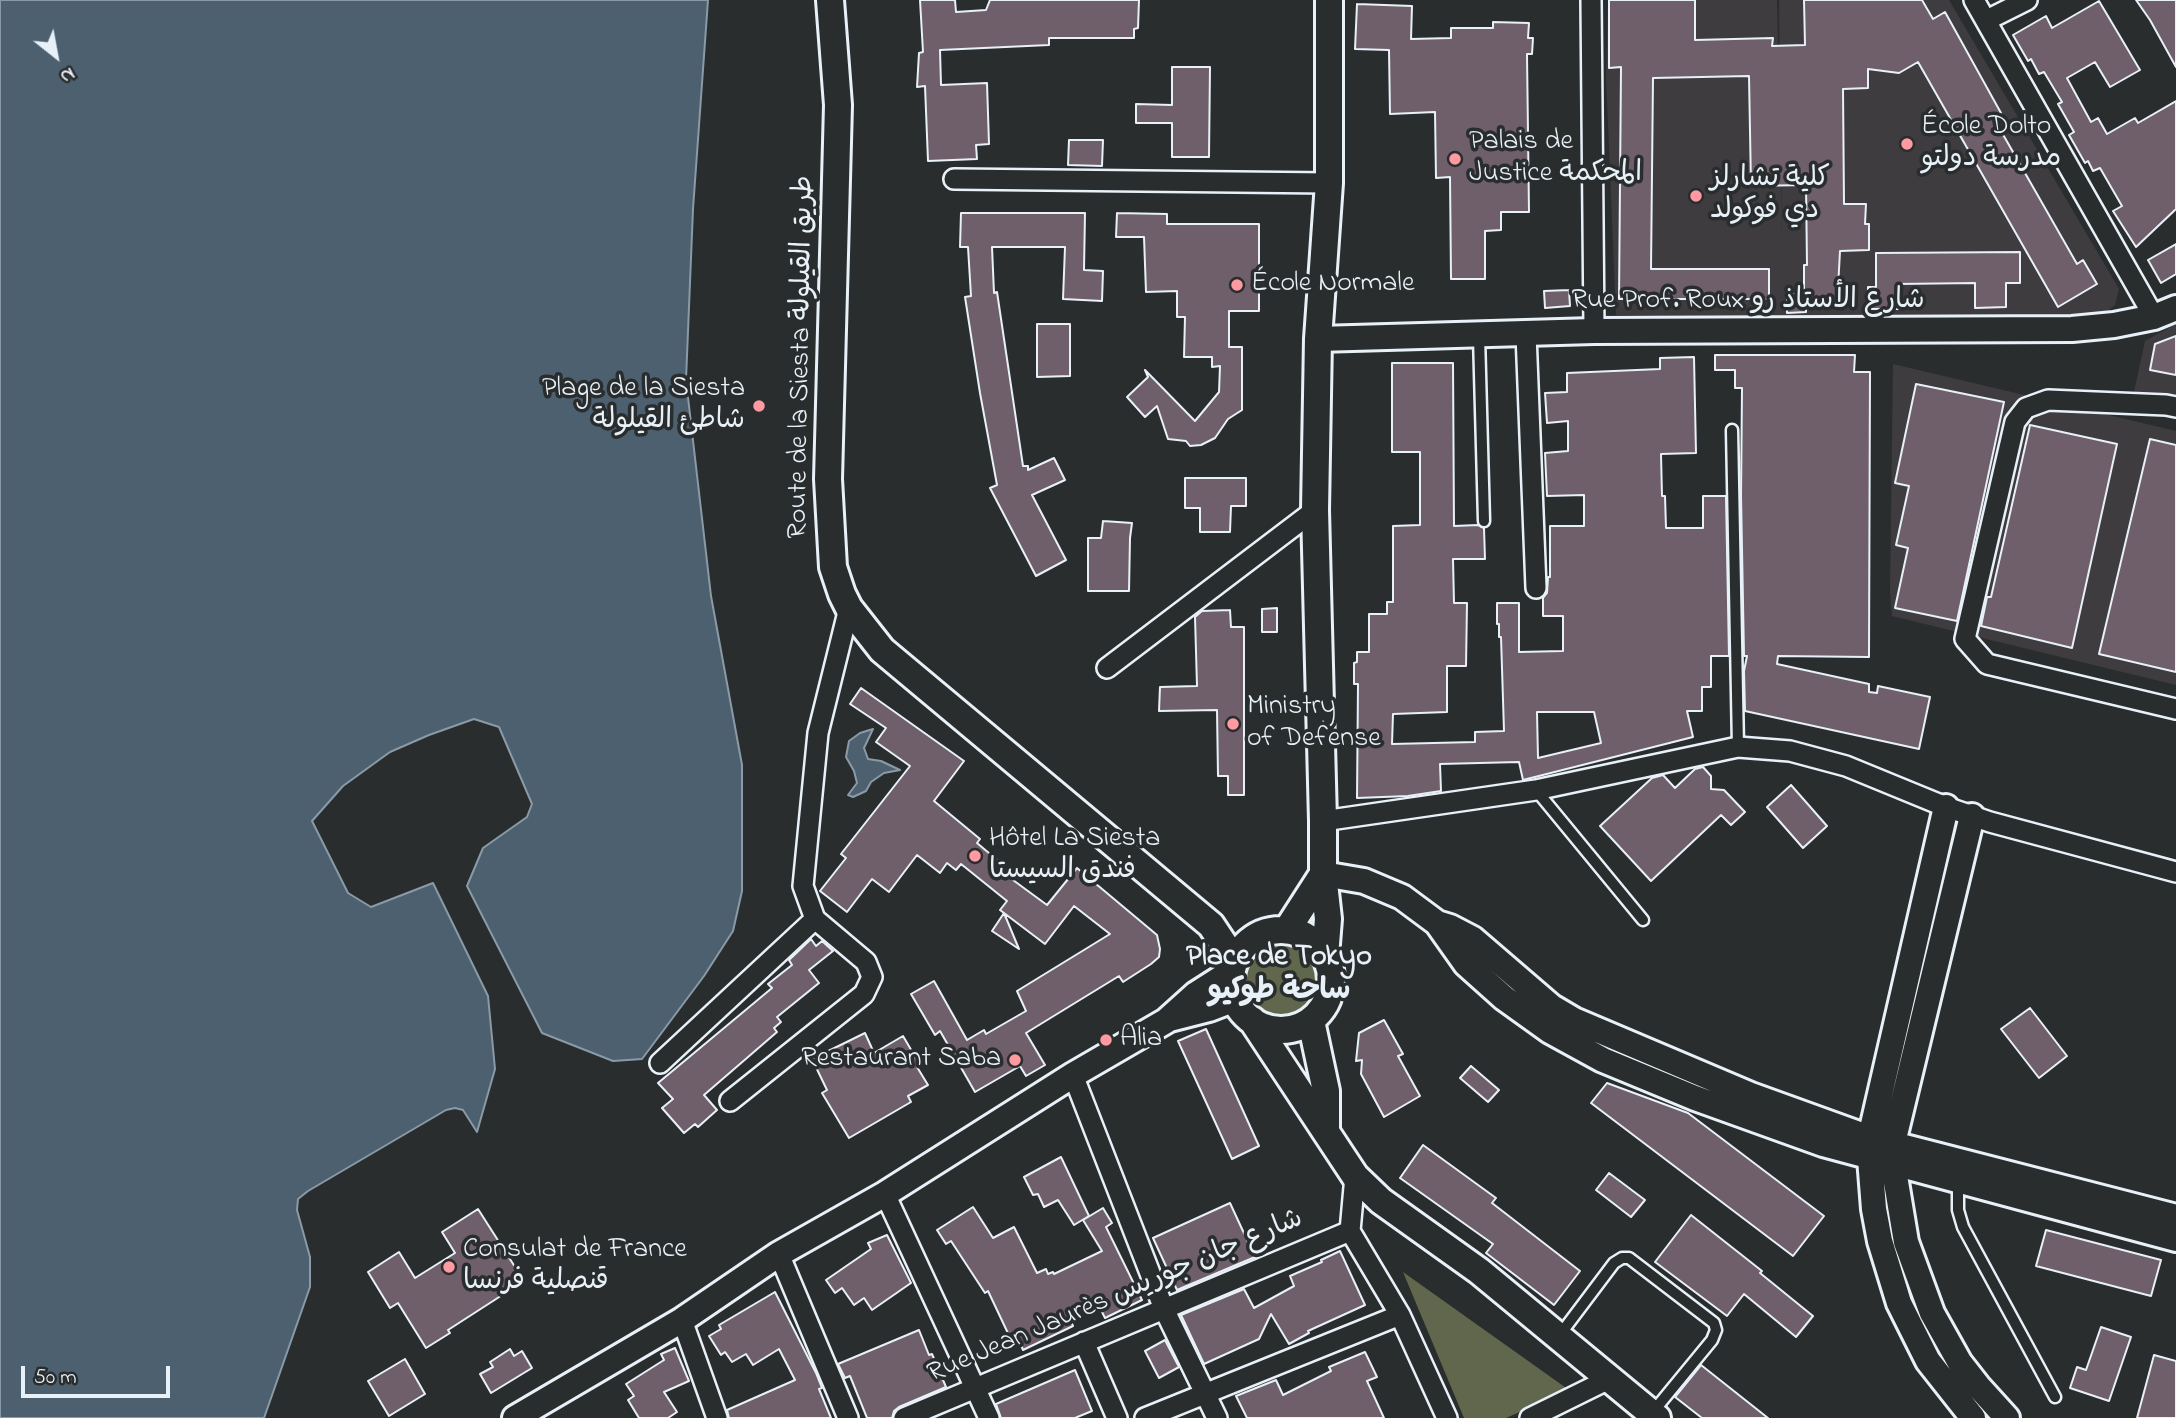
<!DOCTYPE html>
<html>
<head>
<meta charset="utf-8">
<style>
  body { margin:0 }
  #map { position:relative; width:2176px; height:1418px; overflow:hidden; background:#2a2d2e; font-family:"Indie Flower",sans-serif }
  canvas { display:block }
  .north { position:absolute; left:21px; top:21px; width:70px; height:70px; -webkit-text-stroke:5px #2a2d2e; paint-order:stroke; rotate:149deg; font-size:19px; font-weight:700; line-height:28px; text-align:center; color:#e8f1f8 }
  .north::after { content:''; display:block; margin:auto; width:24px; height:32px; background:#e8f1f8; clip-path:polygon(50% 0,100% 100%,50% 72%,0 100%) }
  .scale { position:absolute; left:21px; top:1366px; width:149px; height:32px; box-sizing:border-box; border:4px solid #e8f1f8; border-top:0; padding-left:9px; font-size:21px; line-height:24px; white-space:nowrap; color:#e8f1f8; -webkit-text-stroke:5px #2a2d2e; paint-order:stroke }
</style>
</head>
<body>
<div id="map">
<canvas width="2176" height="1418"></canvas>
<div class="north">N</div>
<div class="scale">50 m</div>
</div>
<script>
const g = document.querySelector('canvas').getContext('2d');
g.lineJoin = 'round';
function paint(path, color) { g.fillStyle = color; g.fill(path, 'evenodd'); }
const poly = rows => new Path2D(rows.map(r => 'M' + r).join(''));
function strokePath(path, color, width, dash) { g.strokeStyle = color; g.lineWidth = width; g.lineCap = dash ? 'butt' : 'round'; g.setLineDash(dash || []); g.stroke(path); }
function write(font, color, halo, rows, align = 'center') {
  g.font = font + ' "Indie Flower","Playpen Sans Arabic",sans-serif'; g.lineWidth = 7; g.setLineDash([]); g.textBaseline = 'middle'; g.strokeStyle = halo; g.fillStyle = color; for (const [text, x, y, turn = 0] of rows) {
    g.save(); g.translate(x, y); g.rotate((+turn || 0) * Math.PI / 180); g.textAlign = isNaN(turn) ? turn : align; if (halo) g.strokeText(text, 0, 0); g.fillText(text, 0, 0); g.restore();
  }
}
paint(poly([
  [1608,0,1777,0,1782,243,1779,0,1949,0,2119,289,2115,305,2100,317,1783,316,1783,319,1616,315,1606,76],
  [2176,324,2176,401,2134,392,2145,341],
  [1893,364,2176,431,2176,685,1892,616,1890,593]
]), '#3f3c40');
paint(poly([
  '1241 979a41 41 0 1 1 82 0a41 41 0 1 1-82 0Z',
  [1403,1272,1569,1390,1506,1418,1464,1418]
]), '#60674d');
const water = poly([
  [0,0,708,0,693,209,686,380,711,596,742,765,742,891,733,931,704,976,642,1059,613,1061,542,1033,467,886,483,848,527,817,532,804,499,727,474,719,429,735,390,752,343,786,312,821,348,893,371,907,433,883,488,996,495,1069,477,1132,463,1110,455,1108,446,1110,308,1191,298,1199,297,1210,310,1257,310,1287,264,1418,0,1418,0,0],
  [873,729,864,748,868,759,881,761,900,770,884,773,871,782,866,791,853,797,848,795,857,783,854,771,846,757,849,741,860,733,873,729]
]);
paint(water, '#4c606f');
strokePath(water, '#8a9aa6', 2);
const building = poly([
  [920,0,955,0,956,12,986,10,990,0,1139,0,1138,28,1134,29,1134,38,1049,38,1049,45,940,50,941,85,987,83,989,144,976,145,977,159,928,161,925,86,917,87,919,53,923,52,920,0],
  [1609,0,1695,0,1695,40,1773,38,1772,46,1805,45,1804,0,1922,0,1933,19,1945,12,2001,113,1993,117,2077,264,2083,260,2097,284,2058,307,1918,62,1899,73,1868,69,1868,88,1843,89,1844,204,1866,204,1865,224,1869,224,1869,250,1840,251,1837,307,1806,307,1806,312,1787,313,1787,294,1804,294,1804,265,1807,265,1806,185,1751,186,1749,76,1653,78,1651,269,1769,269,1769,299,1619,299,1621,67,1609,68,1609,0],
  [2136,0,2176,0,2176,67,2150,20,2136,0],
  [2099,1,2140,70,2110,87,2095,62,2067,78,2091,122,2098,118,2107,134,2135,118,2138,123,2176,101,2176,209,2136,247,2113,211,2122,206,2100,168,2093,171,2088,161,2085,163,2069,135,2074,132,2058,104,2062,102,2044,72,2039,74,2031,59,2028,61,2013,35,2046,16,2052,28,2099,1],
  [1357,4,1412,6,1411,39,1451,38,1451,28,1493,28,1493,22,1529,23,1528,38,1533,38,1532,54,1527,54,1529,212,1501,212,1501,230,1485,231,1485,279,1451,279,1450,177,1436,178,1435,112,1390,114,1389,50,1355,49,1357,4],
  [1172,67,1210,67,1209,157,1172,157,1172,123,1136,123,1136,104,1172,105,1172,67],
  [1069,140,1103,140,1102,166,1068,165,1069,140],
  [961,213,1085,213,1084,270,1103,271,1102,301,1063,299,1065,247,992,247,994,293,997,292,1023,466,1028,466,1028,470,1054,458,1065,480,1032,495,1066,560,1036,576,990,488,997,485,980,393,965,297,971,296,968,247,960,247,961,213],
  [1117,213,1167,214,1167,224,1259,224,1259,311,1229,311,1229,347,1242,347,1242,410,1228,419,1215,438,1201,445,1190,446,1186,441,1168,439,1157,406,1145,417,1127,397,1148,377,1145,370,1195,421,1219,392,1220,366,1212,367,1212,357,1184,357,1185,317,1177,317,1177,291,1146,292,1144,237,1116,237,1117,213],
  [2176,244,2176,274,2161,283,2148,260,2176,244],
  [2020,252,2020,283,2006,283,2006,307,1975,308,1975,283,1898,284,1898,309,1868,309,1868,287,1876,287,1876,253,2020,252],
  [1569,290,1570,306,1545,308,1544,291,1569,290],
  [1037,324,1070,324,1070,376,1037,377,1037,324],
  [2176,336,2176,375,2150,370,2155,344,2176,336],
  [1715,355,1855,355,1854,372,1870,372,1869,657,1778,656,1777,664,1869,684,1869,692,1877,693,1878,686,1930,697,1919,749,1745,711,1744,671,1747,656,1744,656,1741,496,1742,388,1735,388,1735,370,1715,370,1715,355],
  [1694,357,1696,453,1661,454,1662,496,1665,496,1666,528,1703,528,1703,496,1726,496,1729,656,1711,656,1711,687,1702,687,1702,711,1687,711,1693,737,1523,780,1519,762,1440,764,1441,791,1408,796,1357,798,1358,684,1354,684,1354,663,1357,662,1357,652,1369,652,1369,614,1387,614,1387,602,1393,602,1393,526,1420,525,1420,452,1392,452,1392,363,1453,363,1454,526,1478,525,1484,528,1485,559,1453,559,1454,603,1467,603,1466,666,1447,666,1447,712,1393,714,1392,744,1475,742,1475,732,1504,731,1501,637,1499,637,1499,624,1497,624,1497,603,1519,603,1519,652,1563,651,1563,616,1543,616,1543,598,1547,593,1548,577,1550,577,1550,526,1584,526,1584,495,1547,496,1545,453,1568,451,1568,421,1547,423,1545,393,1567,392,1567,373,1660,369,1660,358,1694,357],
  [1537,712,1594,712,1601,743,1538,758,1537,712],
  [1916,384,2004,402,1957,621,1895,608,1908,548,1896,545,1909,486,1895,483,1916,384],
  [2030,425,2117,444,2072,648,1981,626,1987,597,1991,597,2030,425],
  [2150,439,2176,445,2176,672,2099,654,2150,439],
  [1185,478,1246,478,1246,506,1231,506,1230,532,1200,532,1200,508,1185,508,1185,478],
  [1103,521,1132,523,1130,538,1129,591,1088,591,1088,538,1101,538,1103,521],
  [1277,608,1277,632,1262,632,1262,609,1277,608],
  [1230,610,1231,627,1244,627,1244,795,1228,795,1228,776,1218,776,1217,710,1159,711,1160,687,1197,686,1195,617,1202,611,1230,610],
  [861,688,964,761,934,801,980,839,977,843,1002,864,998,869,1047,905,1077,868,1157,935,1160,949,1159,957,1151,964,1123,982,1119,976,1026,1033,1045,1065,1026,1076,1020,1066,975,1092,940,1031,935,1035,911,994,934,981,967,1040,984,1030,986,1034,1026,1011,1017,991,1110,934,1074,906,1045,944,1000,910,1007,901,961,864,956,870,947,863,940,873,917,855,889,892,872,879,847,912,820,891,846,858,841,854,910,766,876,742,886,728,850,704,861,688],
  [1703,767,1711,776,1711,789,1724,790,1745,812,1731,825,1721,815,1651,881,1600,826,1652,778,1663,775,1675,788,1695,769,1703,767],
  [1791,785,1827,826,1803,848,1767,807,1791,785],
  [1004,913,1019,949,992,931,1004,913],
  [811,939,816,946,822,941,833,951,809,970,819,983,777,1017,781,1022,774,1028,777,1032,704,1095,717,1110,698,1127,695,1124,684,1133,662,1108,673,1099,658,1083,772,988,768,984,792,965,789,960,811,939],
  [2030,1008,2067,1056,2039,1078,2001,1029,2030,1008],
  [1384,1020,1403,1054,1398,1056,1420,1096,1384,1117,1361,1074,1362,1060,1356,1061,1359,1033,1384,1020],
  [1206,1029,1259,1146,1232,1159,1178,1041,1206,1029],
  [865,1033,874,1053,903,1036,920,1065,917,1067,928,1085,908,1096,911,1102,849,1138,822,1093,827,1090,812,1059,865,1033],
  [1471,1066,1499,1090,1488,1102,1460,1078,1471,1066],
  [1607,1083,1688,1113,1824,1216,1793,1256,1591,1103,1607,1083],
  [1423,1145,1496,1198,1492,1203,1580,1271,1554,1305,1486,1253,1493,1244,1400,1178,1423,1145],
  [1061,1157,1089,1216,1074,1225,1058,1200,1044,1207,1038,1194,1033,1195,1024,1177,1061,1157],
  [1609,1173,1645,1200,1631,1217,1596,1190,1609,1173],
  [1230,1203,1255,1257,1177,1290,1153,1238,1230,1203],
  [973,1207,993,1238,1014,1227,1037,1273,1046,1269,1048,1274,1053,1272,1054,1274,1102,1251,1083,1220,1103,1208,1112,1223,1106,1227,1142,1300,1105,1318,1099,1306,1070,1319,1073,1326,1023,1350,1020,1343,1014,1346,988,1291,985,1293,951,1241,946,1244,937,1230,973,1207],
  [478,1209,524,1281,448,1330,450,1333,426,1348,398,1303,390,1308,368,1272,399,1252,415,1278,455,1253,442,1232,478,1209],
  [1691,1215,1762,1271,1760,1273,1813,1316,1796,1337,1744,1294,1727,1316,1655,1262,1691,1215],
  [2046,1230,2161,1260,2151,1296,2036,1266,2046,1230],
  [887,1235,911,1283,872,1310,864,1298,854,1305,842,1288,835,1293,826,1280,871,1249,868,1243,887,1235],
  [1340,1251,1365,1305,1308,1331,1309,1333,1289,1344,1271,1314,1259,1339,1204,1364,1181,1315,1244,1289,1254,1308,1294,1286,1290,1276,1322,1262,1321,1260,1340,1251],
  [775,1292,816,1373,822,1388,819,1389,831,1418,729,1418,727,1410,795,1380,779,1349,753,1365,746,1354,732,1362,725,1352,721,1355,709,1336,721,1329,719,1325,775,1292],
  [2101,1327,2131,1337,2109,1401,2070,1388,2077,1367,2086,1370,2101,1327],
  [919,1330,929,1355,932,1354,946,1387,899,1407,894,1411,892,1418,867,1418,850,1376,845,1378,838,1364,919,1330],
  [1165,1340,1179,1367,1159,1378,1145,1351,1165,1340],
  [675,1348,689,1381,664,1392,677,1412,668,1418,639,1418,628,1400,634,1396,626,1384,664,1360,661,1354,675,1348],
  [510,1349,514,1356,522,1351,532,1368,491,1393,480,1374,493,1367,490,1362,510,1349],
  [1365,1352,1377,1377,1367,1381,1384,1418,1247,1418,1236,1396,1276,1380,1283,1395,1331,1371,1329,1367,1365,1352],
  [2154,1355,2176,1361,2176,1418,2137,1418,2154,1355],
  [405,1359,425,1394,389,1416,368,1381,405,1359],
  [1701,1365,1768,1418,1702,1418,1675,1397,1701,1365],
  [1075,1370,1092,1411,1075,1418,1001,1418,996,1404,1075,1370]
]);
paint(building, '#6f5f6b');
strokePath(building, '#e8f1f8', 2);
const service = poly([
  [1479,336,1484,521],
  [1732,430,1738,747],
  [1536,790,1643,920],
  [1958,1182,1958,1210,1963,1227,2055,1397],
  [1559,1336,1614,1263,1622,1258,1629,1258,1714,1323,1716,1330,1712,1340,1652,1413]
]);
const minor = poly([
  [1591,0,1594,331],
  [1974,0,2154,317],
  [1987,20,2027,0],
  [954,179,1329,183],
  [1526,334,1536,588],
  [2176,407,2166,405,2048,400,2026,408,2015,422,1965,639,1987,664,2176,709],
  [1107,668,1315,510],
  [1323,821,1536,790,1738,747,1790,751,1846,766,1946,807,1990,822,2176,872],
  [660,1063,815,919],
  [1073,1075,1164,1309,1217,1418],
  [730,1101,864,994,872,977,866,962,815,919,803,886,818,733,849,608],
  [1355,1176,1350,1231,1400,1315,1447,1418],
  [885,1194,989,1418],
  [779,1254,848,1418],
  [682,1320,717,1418],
  [1084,1342,1117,1418],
  [904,1418,1350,1231],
  [1145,1418,1400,1315],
  [1530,1418,1609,1379]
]);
const tertiary = poly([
  [1318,339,1594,331,2072,329,2114,325,2154,317,2176,308],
  [1946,807,1870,1138,1870,1158,1874,1209,1880,1241,1899,1303,1928,1361,1973,1418],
  [1972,816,1893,1143,1893,1164,1906,1242,1932,1313,1960,1363,1978,1386,2007,1418],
  [1323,874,1364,881,1402,897,1437,923,1466,964,1504,998,1550,1031,1603,1060,1695,1098,1823,1144,2176,1239],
  [1437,923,1450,927,1473,939,1552,1007,1574,1020,1751,1095,1870,1138,2176,1217],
  [1170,1019,1209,1009,1235,999],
  [515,1418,682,1320,779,1254,885,1194,1073,1075,1166,1021,1196,994,1232,971]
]);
const secondary = poly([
  [830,0,838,105,828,479,833,567,842,594,849,608,882,650,1211,925,1235,961],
  [1287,930,1323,874],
  '1231 980a50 50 0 1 1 100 0a50 50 0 1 1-100 0Z',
  [1325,956,1328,919,1323,874,1323,821,1315,510,1318,339,1329,183,1329,0],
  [1252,1020,1355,1176,1381,1201,1479,1271,1657,1418],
  [1311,1021,1326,1091,1326,1132]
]);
strokePath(service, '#e8f1f8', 15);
strokePath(minor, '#e8f1f8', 24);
strokePath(tertiary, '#e8f1f8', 30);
strokePath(secondary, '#e8f1f8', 32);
strokePath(service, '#2a2d2e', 10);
strokePath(minor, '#2a2d2e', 19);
strokePath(tertiary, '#2a2d2e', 24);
strokePath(secondary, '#2a2d2e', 26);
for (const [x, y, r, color] of [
  [1907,144,7,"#ff9aa2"],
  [1455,159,7,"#ff9aa2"],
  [1696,196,7,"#ff9aa2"],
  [1237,285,7,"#ff9aa2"],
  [759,406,7,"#ff9aa2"],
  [1233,724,7,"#ff9aa2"],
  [975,856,7,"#ff9aa2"],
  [1106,1040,7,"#ff9aa2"],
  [1015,1060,7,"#ff9aa2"],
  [449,1267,7,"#ff9aa2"]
]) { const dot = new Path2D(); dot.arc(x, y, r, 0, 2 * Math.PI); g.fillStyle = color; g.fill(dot); strokePath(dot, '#2a2d2e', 2.5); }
write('28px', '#e8f1f8', '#2a2d2e', [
  ["École Dolto",1921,128],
  ["مدرسة دولتو",1921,160],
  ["Palais de",1469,143],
  ["Justice المحكمة",1469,175],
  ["كلية تشارلز",1710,180],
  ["دي فوكولد",1710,212],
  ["École Normale",1251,285],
  ["Plage de la Siesta",745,390,"right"],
  ["شاطئ القيلولة",745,422,"right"],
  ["Ministry",1247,708],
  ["of Defense",1247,740],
  ["Hôtel La Siesta",989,840],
  ["فندق السيستا",989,872],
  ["Alia",1120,1040],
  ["Restaurant Saba",1001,1060,"right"],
  ["Consulat de France",463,1251],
  ["قنصلية فرنسا",463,1283]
], 'left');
write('28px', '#e8f1f8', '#2a2d2e', [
  ["Rue Prof. Roux شارع الأستاذ رو",1748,302],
  ["Route de la Siesta طريق القيلولة",803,357,-89],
  ["Rue Jean Jaurès شارع جان جوريس",1116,1298,-23]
]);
write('bold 30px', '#e8f1f8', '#2a2d2e', [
  ["Place de Tokyo",1279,959],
  ["ساحة طوكيو",1279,993]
]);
</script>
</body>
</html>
